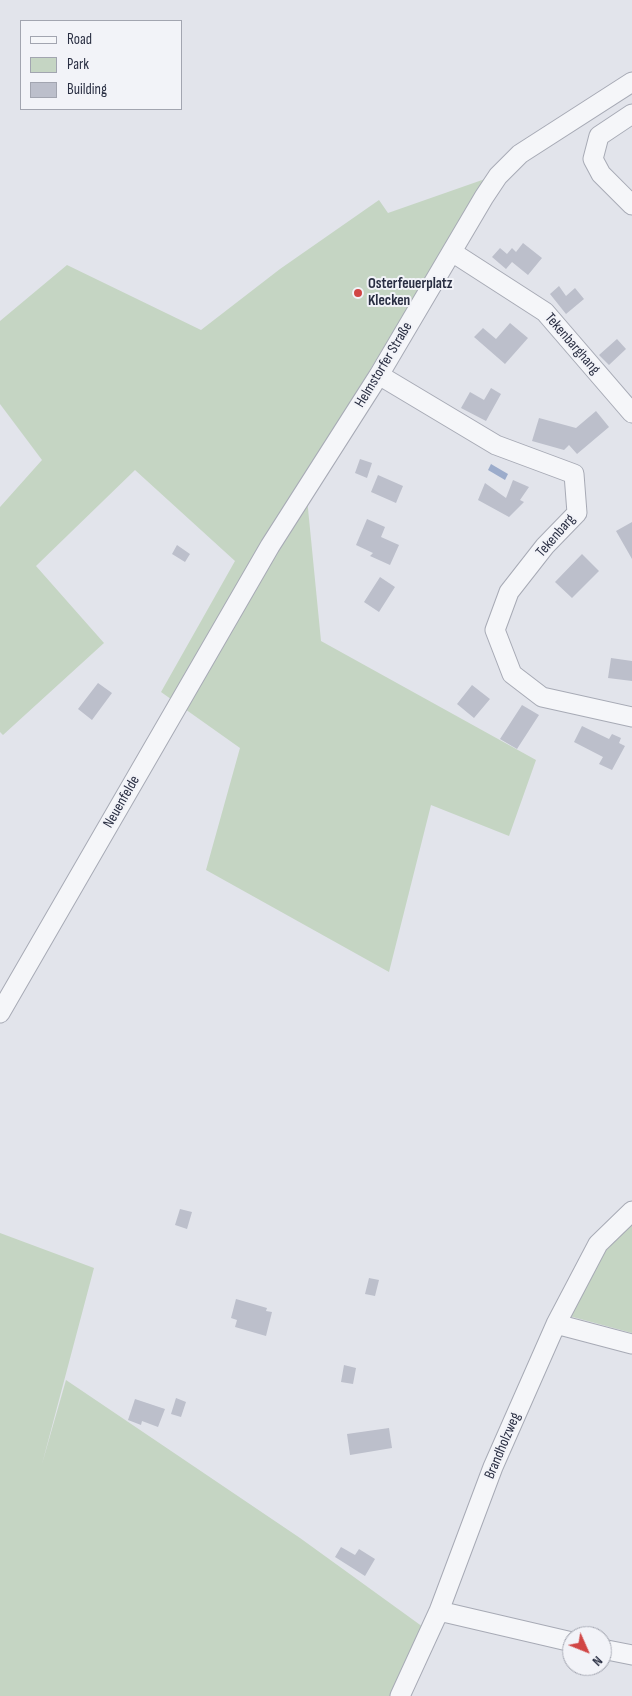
<!DOCTYPE html>
<html>
<head>
<meta charset="utf-8">
<style>
  body { margin:0 }
  #map { position:relative; width:632px; height:1696px; overflow:hidden; background:#e2e4eb; font-family:"Sofia Sans Condensed",sans-serif }
  canvas { display:block }
  .legend { position:absolute; left:20px; top:20px; width:162px; height:90px; box-sizing:border-box; background:#f2f3f8; border:1px solid #a2a5b0; margin:0; padding:6px 9px; list-style:none; font-size:15px; color:#2a2f43 }
  .legend li { display:flex; align-items:center; gap:10px; height:25px }
  .legend b { width:25px; border:1px solid #a2a5b0 }
  .north { position:absolute; left:562px; top:1626px; width:50px; height:50px; box-sizing:border-box; background:#f2f3f8; border:1px solid #a2a5b0; border-radius:50%; rotate:134deg; font-size:14px; font-weight:700; line-height:20px; text-align:center; color:#2a2f43 }
  .north::after { content:''; display:block; margin:auto; width:18px; height:22px; background:#d14645; clip-path:polygon(50% 0,100% 100%,50% 72%,0 100%) }
</style>
</head>
<body>
<div id="map">
<canvas width="632" height="1696"></canvas>
<ul class="legend">
<li><b style="height:6px;background:#f5f6f9"></b>Road</li>
<li><b style="height:14px;background:#c5d5c3"></b>Park</li>
<li><b style="height:14px;background:#bcbfcb"></b>Building</li>
</ul>
<div class="north">N</div>
</div>
<script>
const g = document.querySelector('canvas').getContext('2d');
g.lineJoin = 'round';
function paint(path, color) { g.fillStyle = color; g.fill(path, 'evenodd'); }
const poly = rows => new Path2D(rows.map(r => 'M' + r).join(''));
function strokePath(path, color, width, dash) { g.strokeStyle = color; g.lineWidth = width; g.lineCap = dash ? 'butt' : 'round'; g.setLineDash(dash || []); g.stroke(path); }
function write(font, color, halo, rows, align = 'center') {
  g.font = font + ' "Sofia Sans Condensed",sans-serif'; g.lineWidth = 4; g.setLineDash([]); g.textBaseline = 'middle'; g.strokeStyle = halo; g.fillStyle = color; for (const [text, x, y, turn = 0] of rows) {
    g.save(); g.translate(x, y); g.rotate((+turn || 0) * Math.PI / 180); g.textAlign = isNaN(turn) ? turn : align; if (halo) g.strokeText(text, 0, 0); g.fillText(text, 0, 0); g.restore();
  }
}
paint(poly([
  [485,179,305,478,321,641,536,760,509,836,431,805,389,972,206,870,240,748,161,692,235,561,135,470,36,566,104,643,3,735,0,732,0,507,42,460,0,404,0,321,67,265,201,330,280,269,379,200,388,213],
  [632,1223,632,1333,569,1316,606,1250],
  [0,1233,94,1268,42,1464,66,1380,300,1538,423,1627,392,1696,0,1696]
]), '#c5d5c3');
paint(poly([
  [491,464,508,474,505,480,488,470]
]), '#9caccb');
paint(poly([
  [523,243,542,258,528,275,512,262,506,269,492,257,500,248,507,254,512,248,516,252],
  [559,286,566,296,575,288,584,299,566,314,550,294],
  [510,323,528,338,505,364,474,337,483,328,496,339],
  [617,339,626,349,609,365,599,355],
  [491,388,501,394,486,421,461,408,470,392,484,400],
  [596,411,609,427,577,454,569,445,564,450,532,441,539,418,576,428],
  [360,459,372,463,367,478,355,473],
  [378,475,403,486,396,503,371,492],
  [513,480,529,487,520,500,524,502,509,517,478,500,485,483,506,498],
  [367,519,385,527,381,537,399,545,390,565,370,556,373,553,356,545],
  [632,522,632,559,616,531],
  [177,545,190,554,185,562,172,554],
  [582,554,599,571,572,598,555,582],
  [380,577,395,587,379,612,364,602],
  [611,658,632,661,632,681,608,678],
  [98,683,112,693,92,720,78,709],
  [472,685,490,699,474,718,457,704],
  [522,705,539,715,517,749,500,739],
  [582,726,609,739,612,734,621,738,619,743,625,746,612,770,599,764,603,757,574,742],
  [180,1209,192,1212,187,1229,175,1225],
  [369,1278,379,1280,375,1296,365,1294],
  [236,1299,267,1308,266,1311,272,1312,266,1336,235,1327,237,1320,231,1318],
  [344,1365,356,1368,353,1384,341,1382],
  [176,1398,186,1402,181,1417,171,1414],
  [135,1399,165,1409,158,1427,142,1421,141,1425,128,1420],
  [389,1428,392,1448,350,1455,347,1434],
  [341,1547,355,1555,359,1549,375,1559,365,1576,335,1557]
]), '#bcbfcb');
const minor = poly([
  [632,114,599,136,593,159,601,174,632,205],
  [452,252,545,312,632,413],
  [379,375,496,445,574,474,577,513,545,546,509,592,495,630,512,674,542,697,632,717],
  [0,1013,270,546,379,375,484,197,498,176,520,154,632,82],
  [556,1324,632,1344],
  [439,1611,572,1642],
  [602,1649,632,1655],
  [400,1696,439,1611,493,1467,556,1324,598,1244,632,1211]
]);
strokePath(minor, '#a7aab5', 21);
strokePath(minor, '#f5f6f9', 19);
for (const [x, y, r, color] of [
  [358,293,5,"#d14645"]
]) { const dot = new Path2D(); dot.arc(x, y, r, 0, 2 * Math.PI); g.fillStyle = color; g.fill(dot); strokePath(dot, '#f2f3f8', 2); }
write('bold 15px', '#2a2f43', '#f2f3f8', [
  ["Osterfeuerplatz",368,284],
  ["Klecken",368,301]
], 'left');
write('15px', '#2a2f43', '#f2f3f8', [
  ["Tekenbarghang",572,344,49],
  ["Helmstorfer Straße",384,365,-59],
  ["Tekenbarg",556,536,-49],
  ["Neuenfelde",122,802,-60],
  ["Brandholzweg",503,1446,-67]
]);
</script>
</body>
</html>
